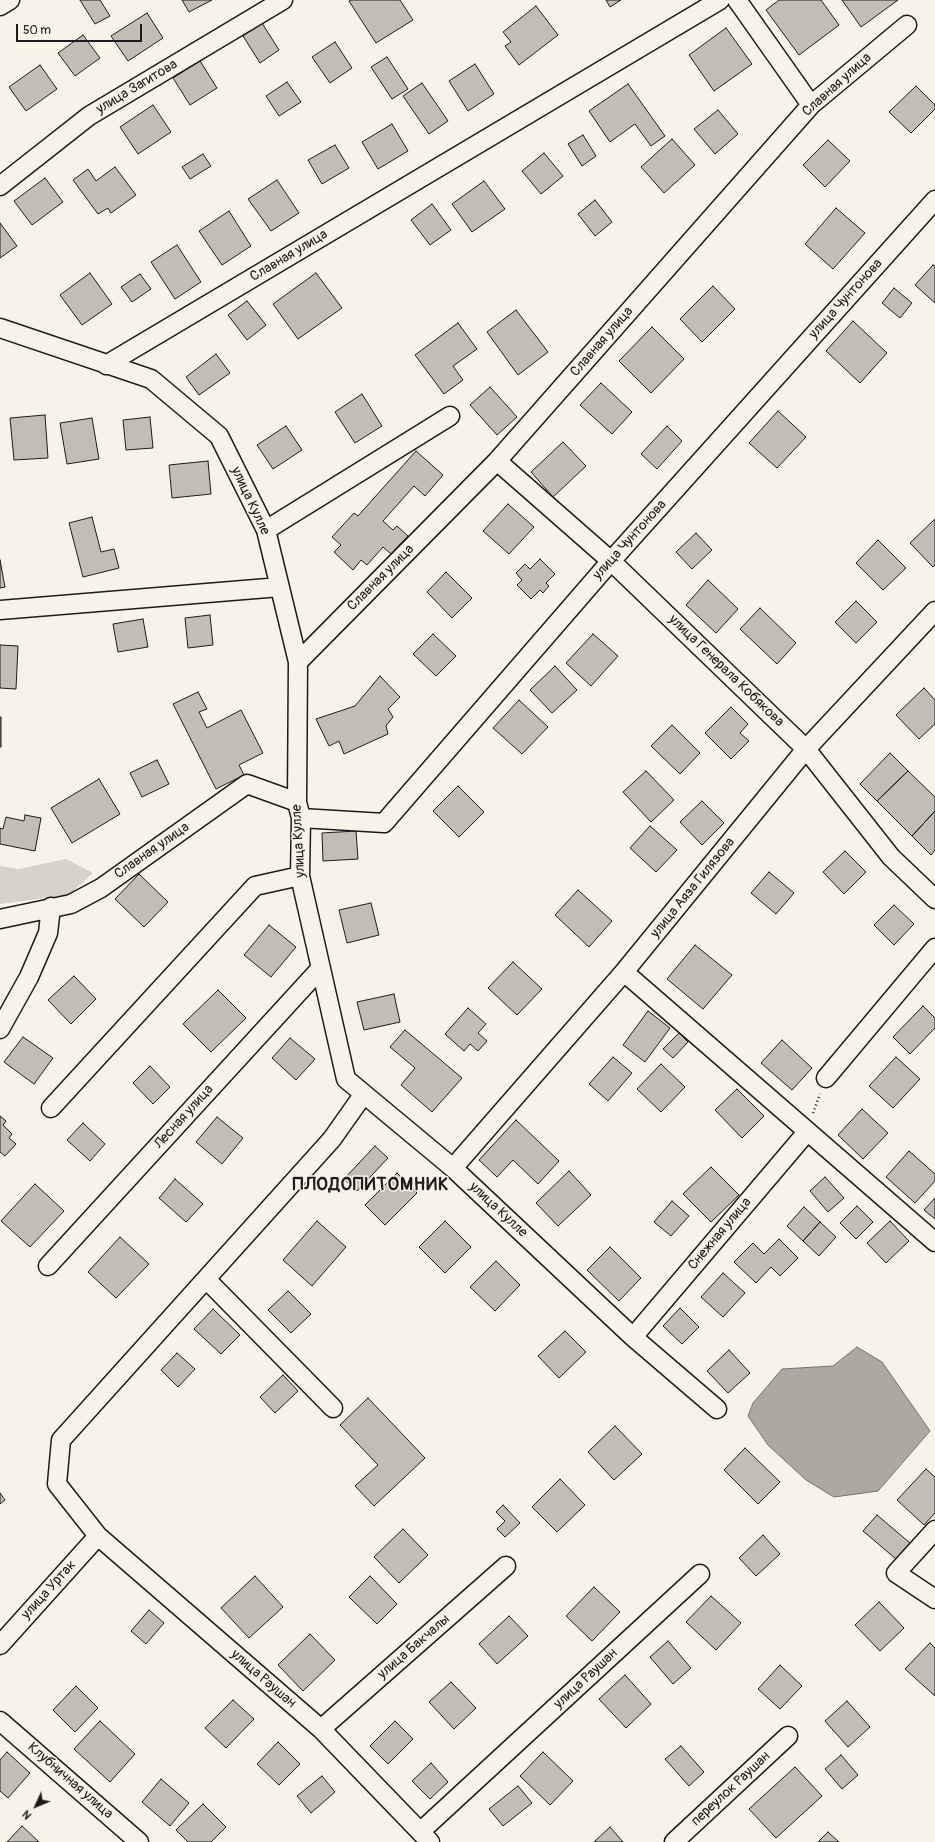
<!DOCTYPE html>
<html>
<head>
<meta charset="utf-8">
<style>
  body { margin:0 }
  #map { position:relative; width:935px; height:1842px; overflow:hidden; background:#f7f3e8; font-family:Pangolin,sans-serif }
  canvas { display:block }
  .north { position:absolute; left:16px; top:1786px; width:40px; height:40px; -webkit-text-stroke:3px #f7f3e8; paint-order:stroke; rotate:226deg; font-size:11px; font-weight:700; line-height:16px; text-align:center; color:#1c1c1c }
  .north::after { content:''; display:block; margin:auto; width:14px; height:18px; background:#1c1c1c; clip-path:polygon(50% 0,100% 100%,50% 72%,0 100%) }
  .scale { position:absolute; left:16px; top:24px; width:126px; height:18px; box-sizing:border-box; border:2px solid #1c1c1c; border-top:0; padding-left:5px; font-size:12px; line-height:14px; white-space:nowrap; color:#1c1c1c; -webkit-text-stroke:3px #f7f3e8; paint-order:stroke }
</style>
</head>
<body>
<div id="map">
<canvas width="935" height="1842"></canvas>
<div class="north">N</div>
<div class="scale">50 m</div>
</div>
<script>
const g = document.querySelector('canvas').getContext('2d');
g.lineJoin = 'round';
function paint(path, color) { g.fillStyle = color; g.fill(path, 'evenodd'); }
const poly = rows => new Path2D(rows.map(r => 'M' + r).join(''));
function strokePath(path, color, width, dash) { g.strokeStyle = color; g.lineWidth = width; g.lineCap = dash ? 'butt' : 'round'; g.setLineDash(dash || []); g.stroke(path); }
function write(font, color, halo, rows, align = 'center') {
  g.font = font + ' Pangolin,sans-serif'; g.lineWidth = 3; g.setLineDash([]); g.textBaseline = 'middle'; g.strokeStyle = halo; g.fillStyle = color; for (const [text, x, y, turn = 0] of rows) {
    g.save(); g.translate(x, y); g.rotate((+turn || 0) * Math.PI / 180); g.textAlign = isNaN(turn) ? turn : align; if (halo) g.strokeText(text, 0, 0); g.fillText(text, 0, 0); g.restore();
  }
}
paint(poly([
  [66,859,93,873,69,895,0,904,0,866,19,869]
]), '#d7d3cb');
const water = poly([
  [857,1347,882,1362,930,1431,878,1491,834,1497,806,1480,768,1445,748,1416,753,1403,782,1369,833,1366,857,1347]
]);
paint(water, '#aca9a2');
strokePath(water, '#72716c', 1);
const building = poly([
  [80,0,100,0,110,16,95,24,80,0],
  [182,0,212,0,189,12,182,0],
  [351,0,400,0,413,20,376,43,349,1,351,0],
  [606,0,621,0,610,7,606,0],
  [779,0,821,0,839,25,799,55,766,10,779,0],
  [842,0,898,0,861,27,842,0],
  [536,6,558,35,519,65,505,46,511,42,503,32,536,6],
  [147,13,163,38,128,61,111,36,147,13],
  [262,23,279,50,260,63,243,36,262,23],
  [726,28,752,64,714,91,689,55,726,28],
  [83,35,100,58,75,76,58,53,83,35],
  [335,42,352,68,330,83,312,57,335,42],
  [387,57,408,89,392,99,371,67,387,57],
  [200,61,217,88,190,105,173,78,200,61],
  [475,64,494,94,468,111,449,81,475,64],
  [40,65,57,89,26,111,9,87,40,65],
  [287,82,301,102,279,116,266,96,287,82],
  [422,83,448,121,429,134,403,96,422,83],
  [628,84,665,136,651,146,635,124,610,142,589,111,628,84],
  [916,86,935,105,935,109,911,133,889,112,916,86],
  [153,105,171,132,138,154,120,127,153,105],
  [718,110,738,134,715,154,694,129,718,110],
  [392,124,408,151,378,169,362,142,392,124],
  [583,135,596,156,582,166,568,144,583,135],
  [672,139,695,165,664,193,641,167,672,139],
  [828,140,850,161,825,187,803,165,828,140],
  [335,145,349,168,322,184,308,160,335,145],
  [544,153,563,176,541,194,522,171,544,153],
  [203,154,211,166,190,179,182,167,203,154],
  [115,167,136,195,111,213,108,208,98,214,73,180,88,169,96,181,115,167],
  [45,178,63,202,32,225,14,201,45,178],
  [277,180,299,213,271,231,248,199,277,180],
  [484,181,505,209,472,232,452,204,484,181],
  [595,200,612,222,595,236,578,214,595,200],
  [432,204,451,230,430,245,411,220,432,204],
  [836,208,865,233,833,269,805,244,836,208],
  [229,211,251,246,222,265,199,231,229,211],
  [0,223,17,246,0,258,0,223],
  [177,245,201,282,175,299,151,262,177,245],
  [933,265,935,266,935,303,915,285,933,265],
  [90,273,112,304,82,325,60,295,90,273],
  [316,273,342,308,298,339,273,304,316,273],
  [140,274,151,289,132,302,121,287,140,274],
  [713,286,735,309,702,342,680,319,713,286],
  [894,288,912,303,900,318,882,303,894,288],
  [247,301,266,325,247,340,228,315,247,301],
  [516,310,548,352,518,375,487,332,516,310],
  [853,321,887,353,860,383,826,351,853,321],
  [458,323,477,349,453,366,463,380,444,394,415,355,458,323],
  [652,327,684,359,651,393,619,361,652,327],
  [216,354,230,373,199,395,186,377,216,354],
  [601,383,632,412,612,434,580,405,601,383],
  [490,387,517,417,497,435,470,405,490,387],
  [362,394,382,426,355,443,335,412,362,394],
  [778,411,806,437,777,468,749,443,778,411],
  [45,415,48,458,14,460,10,418,45,415],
  [150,417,153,448,126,450,123,420,150,417],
  [92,418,99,459,67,464,60,423,92,418],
  [286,426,302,450,273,469,257,445,286,426],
  [667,426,682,441,657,469,641,454,667,426],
  [563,442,586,466,553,497,531,472,563,442],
  [416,451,443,475,425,496,414,486,383,521,393,530,397,526,408,536,391,554,383,547,367,565,361,560,353,570,334,552,341,545,332,537,354,513,358,516,416,451],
  [208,461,211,494,172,498,169,465,208,461],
  [508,504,534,527,509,554,483,531,508,504],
  [92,517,101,552,114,549,119,568,83,577,69,523,92,517],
  [935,519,935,565,933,567,910,543,935,519],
  [696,533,712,550,692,569,676,552,696,533],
  [878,540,906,568,883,590,856,563,878,540],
  [540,559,555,574,546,583,549,586,543,593,540,590,531,599,517,585,522,580,516,573,525,564,530,569,540,559],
  [0,560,5,587,0,588,0,560],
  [446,572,472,598,452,618,427,592,446,572],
  [708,580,738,609,716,633,686,605,708,580],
  [856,601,877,622,856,643,835,622,856,601],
  [760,608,796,643,777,664,740,629,760,608],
  [210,615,213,645,188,648,185,618,210,615],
  [143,619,148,647,118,652,113,624,143,619],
  [433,634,456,656,436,676,413,654,433,634],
  [593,634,618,656,591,686,566,663,593,634],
  [0,645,18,646,16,689,0,688,0,645],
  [555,666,577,690,552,713,530,690,555,666],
  [380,676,400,697,388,709,393,717,386,726,388,734,344,754,339,741,329,746,316,719,355,706,380,676],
  [924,688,935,700,935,724,919,739,896,715,924,688],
  [198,692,207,709,199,712,207,728,241,710,263,753,239,765,244,775,216,789,173,704,198,692],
  [519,700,548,727,522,754,493,728,519,700],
  [731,707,748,724,740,733,749,741,731,759,705,733,731,707],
  [0,717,1,717,1,747,0,747,0,717],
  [672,725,700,753,680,774,651,746,672,725],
  [890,753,908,771,877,801,860,784,890,753],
  [157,760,169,784,142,797,130,773,157,760],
  [646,771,674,800,651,822,623,792,646,771],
  [908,771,935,797,935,811,912,836,877,801,908,771],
  [99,779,120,814,72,843,51,808,99,779],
  [458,786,484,812,459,837,433,811,458,786],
  [702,801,724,823,702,845,680,822,702,801],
  [935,811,935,850,931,855,912,836,935,811],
  [25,815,41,818,35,851,0,844,0,828,3,829,6,817,24,821,25,815],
  [650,826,677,850,656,872,630,848,650,826],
  [356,831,358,859,323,861,322,833,356,831],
  [845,851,866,872,844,894,823,872,845,851],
  [769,872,794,893,776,914,751,893,769,872],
  [139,874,168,902,144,927,115,899,139,874],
  [578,890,612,921,589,947,555,915,578,890],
  [371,903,379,935,347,943,339,910,371,903],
  [894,905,914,924,894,945,874,925,894,905],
  [269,925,296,947,271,977,244,955,269,925],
  [695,945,732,975,703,1009,667,979,695,945],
  [513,962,542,989,517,1015,488,988,513,962],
  [74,976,96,999,71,1024,48,1000,74,976],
  [218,990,246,1018,211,1052,183,1024,218,990],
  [394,994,400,1022,364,1030,357,1002,394,994],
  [923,1006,935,1018,935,1028,910,1054,893,1037,923,1006],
  [468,1008,486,1024,478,1033,487,1041,478,1051,470,1044,464,1051,445,1034,468,1008],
  [648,1011,670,1028,645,1062,623,1045,648,1011],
  [405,1030,462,1078,432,1112,401,1085,415,1068,390,1047,405,1030],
  [679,1033,688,1042,673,1058,663,1049,679,1033],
  [23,1037,53,1058,34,1084,4,1062,23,1037],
  [290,1038,315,1059,296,1080,272,1058,290,1038],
  [782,1040,812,1068,792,1090,761,1063,782,1040],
  [613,1057,632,1073,608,1101,589,1084,613,1057],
  [896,1057,920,1079,893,1108,869,1086,896,1057],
  [661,1064,685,1087,661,1112,637,1089,661,1064],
  [150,1066,170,1087,153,1104,133,1083,150,1066],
  [737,1089,764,1116,742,1138,715,1110,737,1089],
  [862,1109,888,1133,863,1159,838,1135,862,1109],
  [0,1116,6,1121,3,1125,12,1134,9,1138,16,1144,5,1156,0,1152,0,1116],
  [217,1117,243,1138,222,1164,196,1142,217,1117],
  [516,1120,559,1161,538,1184,513,1160,497,1177,479,1160,516,1120],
  [83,1123,105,1144,90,1161,67,1140,83,1123],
  [375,1146,388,1158,357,1191,344,1179,375,1146],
  [909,1151,935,1174,935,1181,915,1203,886,1177,909,1151],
  [711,1167,739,1195,711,1222,683,1194,711,1167],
  [569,1171,591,1195,558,1226,536,1203,569,1171],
  [397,1173,417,1193,385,1225,365,1205,397,1173],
  [825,1177,844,1198,828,1212,810,1191,825,1177],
  [175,1179,203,1204,186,1222,159,1198,175,1179],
  [35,1184,64,1211,30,1247,1,1221,35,1184],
  [935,1198,935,1219,924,1210,935,1198],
  [672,1201,689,1216,671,1236,654,1222,672,1201],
  [857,1206,873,1222,856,1239,840,1223,857,1206],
  [804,1207,820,1222,803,1241,787,1226,804,1207],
  [317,1221,346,1247,312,1286,283,1260,317,1221],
  [445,1221,471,1247,445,1273,419,1247,445,1221],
  [890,1221,909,1241,886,1263,867,1243,890,1221],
  [820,1222,836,1237,819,1256,803,1241,820,1222],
  [120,1237,149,1264,116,1298,88,1272,120,1237],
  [779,1239,798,1258,780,1276,771,1267,756,1283,734,1262,753,1243,764,1254,779,1239],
  [610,1247,641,1278,619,1301,587,1270,610,1247],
  [496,1261,520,1285,495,1311,470,1287,496,1261],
  [723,1273,745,1293,723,1317,701,1297,723,1273],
  [288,1291,311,1314,291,1333,268,1310,288,1291],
  [680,1308,699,1327,682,1344,663,1326,680,1308],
  [213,1309,240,1335,221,1354,194,1329,213,1309],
  [565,1331,586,1352,559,1378,538,1356,565,1331],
  [729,1350,750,1373,728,1393,707,1371,729,1350],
  [177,1353,195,1369,178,1387,161,1370,177,1353],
  [283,1375,298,1391,275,1413,260,1397,283,1375],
  [368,1398,425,1458,374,1506,355,1486,378,1465,340,1425,368,1398],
  [615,1426,642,1454,614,1480,588,1452,615,1426],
  [745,1448,780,1482,758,1504,724,1470,745,1448],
  [926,1469,935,1477,935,1513,924,1525,897,1500,926,1469],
  [560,1479,585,1505,557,1532,532,1507,560,1479],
  [0,1493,5,1500,0,1504,0,1493],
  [503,1505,520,1523,505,1537,497,1529,505,1521,496,1512,503,1505],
  [877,1515,910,1543,896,1559,863,1531,877,1515],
  [403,1529,428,1555,399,1583,374,1557,403,1529],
  [763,1535,780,1554,756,1576,739,1558,763,1535],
  [255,1576,283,1607,249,1638,221,1608,255,1576],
  [370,1576,397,1604,377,1624,349,1597,370,1576],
  [594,1587,620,1612,592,1641,566,1616,594,1587],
  [711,1596,741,1623,716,1650,686,1622,711,1596],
  [879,1602,904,1628,880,1651,855,1625,879,1602],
  [149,1610,164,1623,146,1644,131,1631,149,1610],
  [509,1616,528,1636,497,1664,479,1644,509,1616],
  [310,1634,335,1660,303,1691,278,1665,310,1634],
  [668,1641,691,1668,673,1684,650,1657,668,1641],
  [930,1643,935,1648,935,1696,905,1669,930,1643],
  [780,1665,802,1686,780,1709,758,1689,780,1665],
  [625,1675,651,1704,626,1728,599,1699,625,1675],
  [451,1682,476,1708,454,1729,429,1702,451,1682],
  [76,1686,98,1708,75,1732,53,1710,76,1686],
  [233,1700,254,1719,226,1748,205,1728,233,1700],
  [847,1701,870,1727,848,1747,825,1721,847,1701],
  [100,1721,135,1754,110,1782,74,1749,100,1721],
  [395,1721,413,1739,388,1764,370,1746,395,1721],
  [278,1742,300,1764,279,1785,257,1764,278,1742],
  [681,1746,704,1772,689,1786,665,1759,681,1746],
  [7,1752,30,1773,8,1798,0,1791,0,1760,7,1752],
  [543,1752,573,1781,550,1805,520,1776,543,1752],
  [841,1755,858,1775,842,1789,825,1769,841,1755],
  [431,1763,448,1782,430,1799,412,1781,431,1763],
  [795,1767,822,1796,776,1838,749,1809,795,1767],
  [322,1776,335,1792,311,1813,297,1796,322,1776],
  [161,1779,189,1803,170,1826,142,1802,161,1779],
  [518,1786,532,1803,503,1826,489,1809,518,1786],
  [203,1804,226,1827,211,1842,188,1842,176,1830,203,1804],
  [22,1826,39,1842,7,1842,22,1826],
  [610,1827,623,1842,594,1842,610,1827],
  [828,1832,839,1842,818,1842,828,1832]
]);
paint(building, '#c0beb5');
strokePath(building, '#1c1c1c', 1);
const minor = poly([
  [737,0,811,105],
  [0,6,10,0],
  [0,186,89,116,283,0],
  [0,328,151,379,219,436,266,530,298,662,297,802,301,818,300,876,346,1079,453,1168,633,1337,717,1409],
  [106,365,720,0],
  [497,461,611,561,806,749,891,857,935,899],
  [266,530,450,416],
  [0,610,280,587],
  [298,662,497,461,811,105,907,25],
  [301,818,384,823,611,561,935,200],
  [0,919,71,904,101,888,247,784,297,802],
  [624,972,935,1242],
  [0,1029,29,977,48,933,51,907],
  [826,1078,935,948],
  [363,1095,332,1139,61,1440,57,1484,98,1536,321,1729,430,1842],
  [51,1108,255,886,300,876],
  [453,1168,624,972,806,749,935,611],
  [48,1266,320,969],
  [206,1279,333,1408],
  [633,1337,807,1132],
  [935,1530,896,1573,935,1599],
  [0,1645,98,1536],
  [0,1721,139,1842],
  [321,1729,506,1566],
  [420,1832,700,1574],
  [674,1842,788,1736]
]);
strokePath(minor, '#1c1c1c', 21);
strokePath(poly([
  [813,1113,820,1094]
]), '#1c1c1c', 2.5, [1, 3]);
strokePath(minor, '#f7f3e8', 18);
write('14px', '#1c1c1c', '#f7f3e8', [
  ["Славная улица",837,85,-42],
  ["улица Загитова",137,87,-31],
  ["Славная улица",289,256,-31],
  ["улица Чунтонова",846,299,-48],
  ["Славная улица",602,342,-49],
  ["улица Кулле",250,501,65],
  ["улица Чунтонова",630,540,-48],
  ["Славная улица",381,578,-45],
  ["улица Генерала Кобякова",726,671,44],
  ["улица Кулле",299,841,-93],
  ["Славная улица",152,851,-35],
  ["улица Аяза Гилязова",693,888,-51],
  ["Лесная улица",184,1117,-48],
  ["улица Кулле",498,1210,43],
  ["Снежная улица",720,1234,-50],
  ["улица Уртак",49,1590,-48],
  ["улица Бакчалы",414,1647,-41],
  ["улица Раушан",263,1679,41],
  ["улица Раушан",586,1679,-43],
  ["Клубничная улица",70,1781,41],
  ["переулок Раушан",731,1789,-43]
]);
g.letterSpacing = '1px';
write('bold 18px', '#1c1c1c', '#f7f3e8', [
  ["ПЛОДОПИТОМНИК",371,1185]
]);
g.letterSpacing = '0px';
</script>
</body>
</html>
